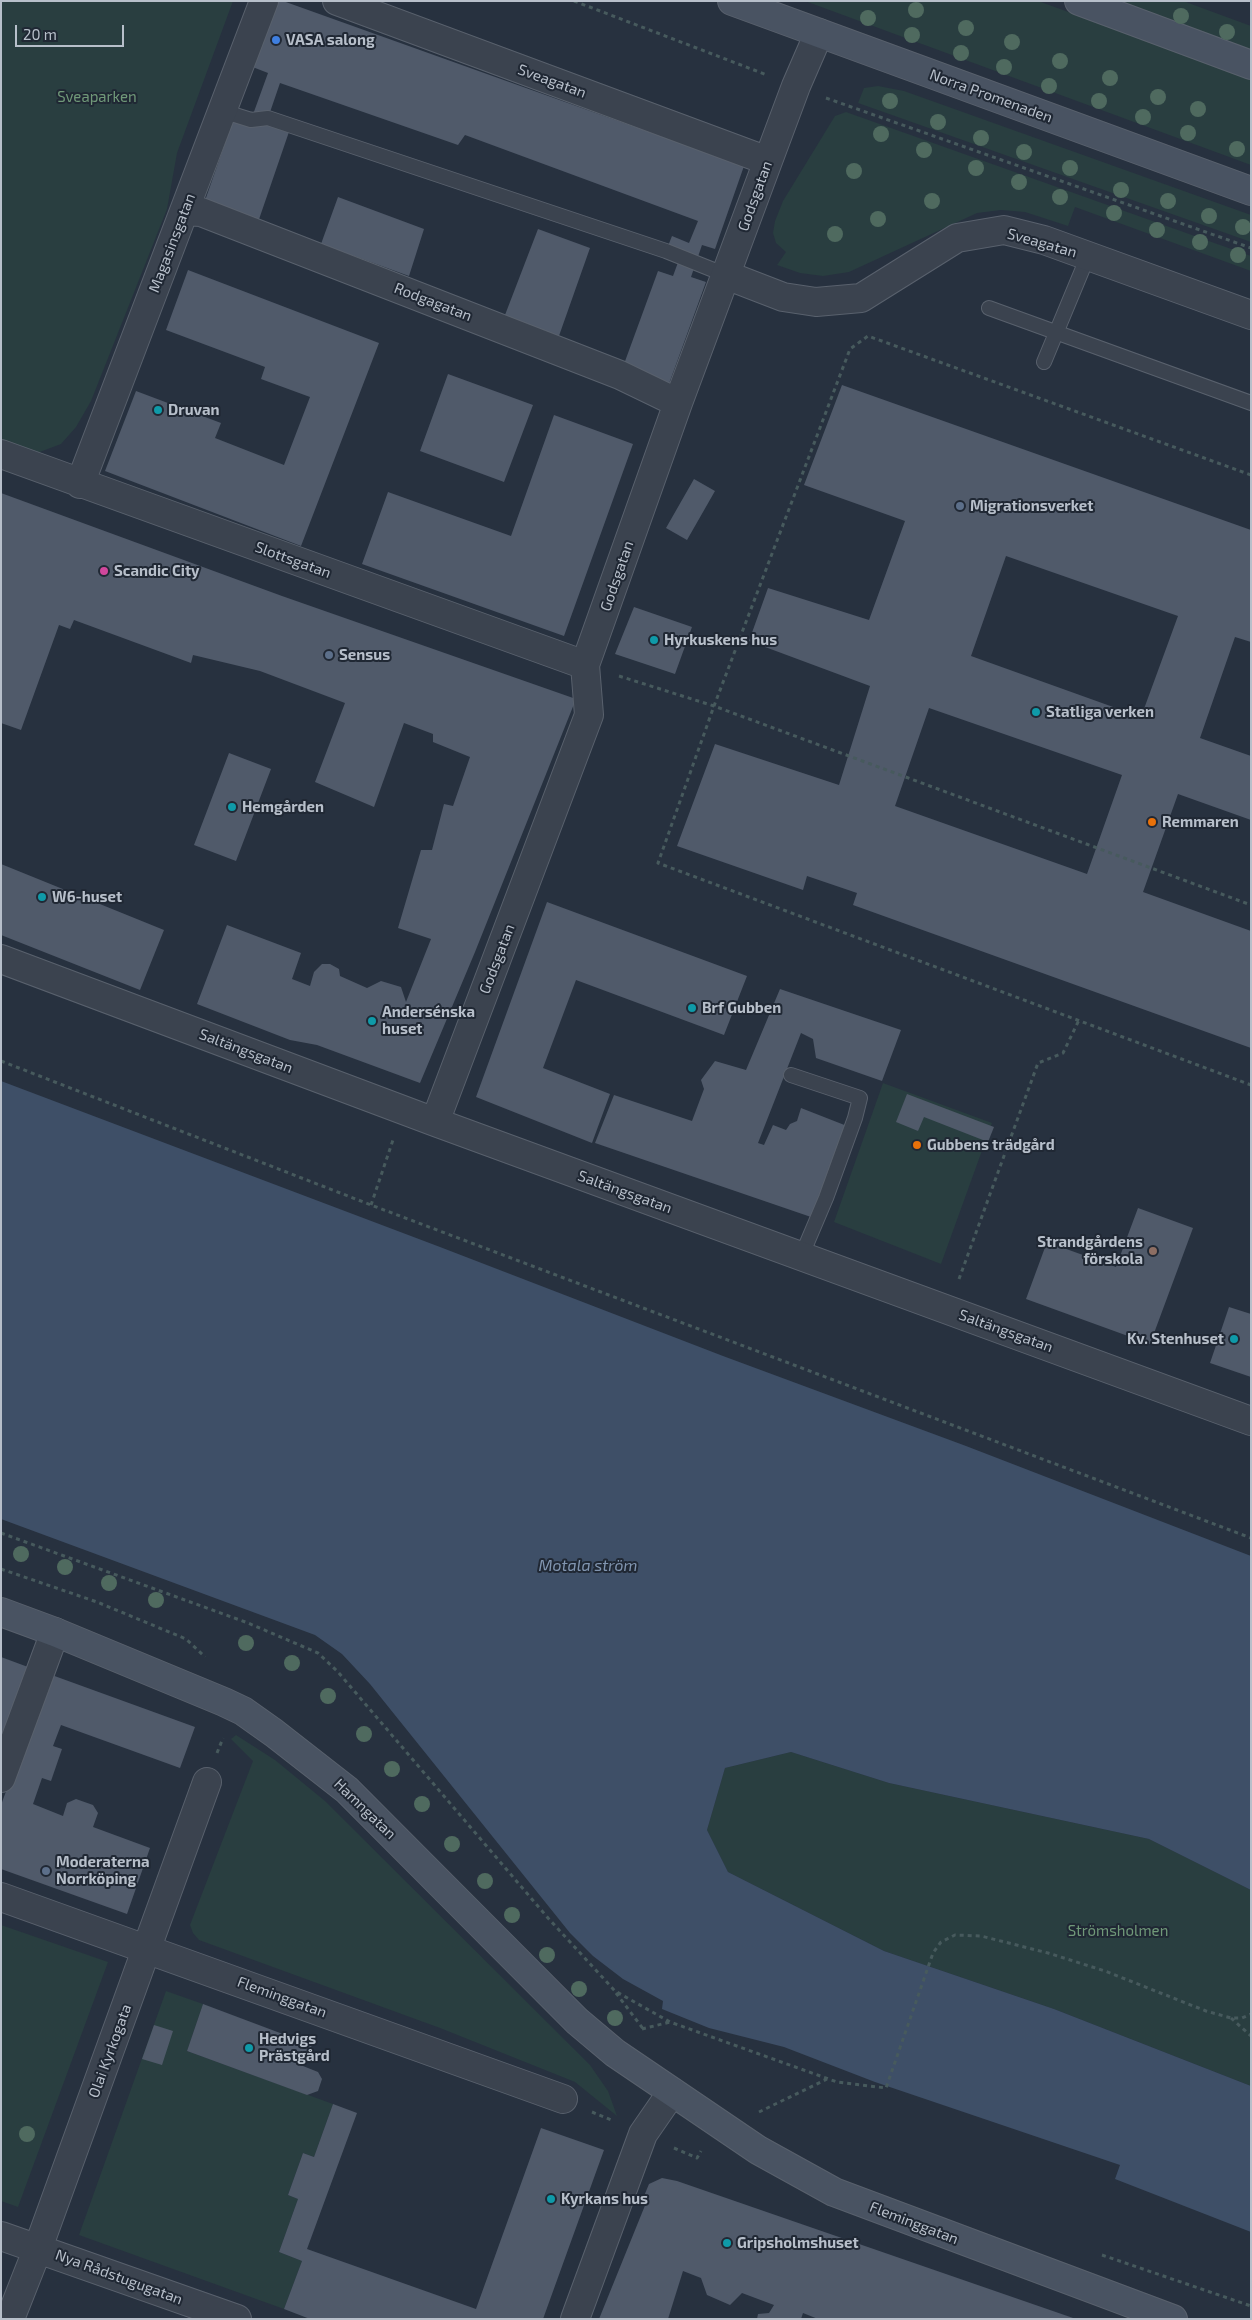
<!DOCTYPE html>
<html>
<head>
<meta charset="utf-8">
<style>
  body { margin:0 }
  #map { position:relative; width:1252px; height:2320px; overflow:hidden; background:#27313f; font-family:"Exo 2",sans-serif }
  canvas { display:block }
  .frame { position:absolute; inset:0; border:2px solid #b7bfca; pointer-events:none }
  .scale { position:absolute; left:15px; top:25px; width:109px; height:22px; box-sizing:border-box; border:2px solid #b7bfca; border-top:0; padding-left:6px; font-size:15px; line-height:18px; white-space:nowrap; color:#b7bfca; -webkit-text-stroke:4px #202834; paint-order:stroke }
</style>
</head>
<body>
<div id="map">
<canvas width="1252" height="2320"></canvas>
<div class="frame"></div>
<div class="scale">20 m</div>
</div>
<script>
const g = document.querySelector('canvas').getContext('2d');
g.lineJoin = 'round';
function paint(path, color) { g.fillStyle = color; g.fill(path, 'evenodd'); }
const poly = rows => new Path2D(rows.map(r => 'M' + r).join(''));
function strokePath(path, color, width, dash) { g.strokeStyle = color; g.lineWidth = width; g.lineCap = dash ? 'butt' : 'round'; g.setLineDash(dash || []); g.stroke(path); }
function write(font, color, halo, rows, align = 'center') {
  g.font = font + ' "Exo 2",sans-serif'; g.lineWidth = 4; g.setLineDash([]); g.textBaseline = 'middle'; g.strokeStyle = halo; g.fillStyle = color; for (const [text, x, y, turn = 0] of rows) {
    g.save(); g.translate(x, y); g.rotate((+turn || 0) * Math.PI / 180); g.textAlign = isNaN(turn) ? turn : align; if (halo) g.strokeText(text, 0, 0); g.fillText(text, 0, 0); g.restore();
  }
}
paint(poly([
  [1,1,233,1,177,153,167,209,91,401,76,427,61,444,37,453,1,440],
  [805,1,1038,1,1251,78,1251,165],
  [1108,1,1183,1,1251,26,1251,52],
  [878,86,904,91,1251,215,1251,242,858,103,864,88],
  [846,112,1251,256,1251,271,1075,207,1068,226,1025,212,1001,210,977,213,849,272,823,276,800,273,777,265,786,252,776,243,773,233,775,221,783,201,835,116],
  [883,1083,992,1123,941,1264,834,1222],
  [236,1735,275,1760,325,1801,590,2065,608,2091,617,2116,575,2082,440,2028,199,1940,193,1933,190,1925,253,1761,231,1739],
  [791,1752,889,1783,1149,1839,1251,1890,1251,2086,1054,2009,884,1951,728,1872,707,1830,725,1768],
  [1,1925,108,1962,18,2207,1,2201],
  [166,1991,203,2004,187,2051,333,2104,314,2157,303,2153,288,2195,298,2199,279,2252,302,2261,284,2309,79,2235]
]), '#293e40');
paint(poly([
  [1,1081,440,1247,723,1356,966,1446,1251,1556,1251,1890,1149,1839,889,1783,791,1752,725,1768,707,1830,728,1872,884,1951,1054,2009,1251,2086,1251,2232,1115,2179,1120,2165,875,2082,784,2047,709,2028,662,2009,663,2001,623,1979,593,1956,570,1933,370,1684,342,1654,315,1635,1,1519]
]), '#3e4f67');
paint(poly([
  [273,1,283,1,744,166,715,249,702,245,691,277,706,282,666,392,620,375,658,271,673,276,680,257,666,251,672,236,689,243,698,221,465,135,458,145,280,83,268,118,291,126,255,231,201,212,235,115,251,120,268,73,250,66],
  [338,197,424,229,409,276,321,244],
  [538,229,590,248,554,350,500,328],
  [188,270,379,343,301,546,105,471,136,391,221,423,215,438,284,465,310,397,261,379,265,367,166,330],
  [448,374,533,405,504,482,420,451],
  [842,385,1251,530,1251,642,1235,637,1200,738,1251,756,1251,820,1178,794,1143,892,1251,931,1251,1048,853,905,857,893,807,876,803,890,677,846,715,744,839,785,870,686,749,641,768,588,869,620,905,521,804,485],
  [1006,556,1178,616,1141,717,971,656],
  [929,708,1122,775,1087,874,895,806],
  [554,415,633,444,564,636,362,564,388,492,511,536],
  [694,479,715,491,687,540,666,528],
  [1,493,282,596,576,699,475,952,420,1083,317,1045,290,1040,197,1004,227,925,301,953,292,979,310,986,314,972,322,964,330,964,339,969,340,976,367,988,381,981,401,987,406,1002,431,939,398,928,421,850,432,850,444,804,453,806,470,757,433,742,433,734,404,723,374,807,315,782,345,703,260,671,193,655,191,663,74,620,70,629,59,625,21,730,1,723],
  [634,607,692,627,675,674,615,654],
  [229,753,271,769,236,861,194,845],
  [1,864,164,930,140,990,1,935],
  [547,902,747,976,724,1035,576,980,543,1068,610,1094,592,1143,476,1097],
  [780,989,901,1030,882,1081,816,1058,813,1039,801,1033,758,1143,764,1145,773,1125,786,1130,790,1124,797,1121,801,1108,847,1126,811,1217,595,1143,614,1095,692,1121,704,1089,701,1080,715,1061,746,1070],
  [907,1094,994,1127,988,1142,924,1117,918,1131,896,1122],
  [1138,1208,1193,1228,1150,1344,1026,1299,1047,1242,1116,1267],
  [1229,1307,1251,1314,1251,1377,1210,1363],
  [1,1657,28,1667,1,1740],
  [49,1674,195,1727,180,1768,61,1725,53,1746,62,1749,51,1781,42,1778,33,1804,63,1816,67,1803,76,1799,93,1805,98,1813,93,1827,150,1848,127,1914,1,1869,1,1805],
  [203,2004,312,2045,303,2066,318,2072,322,2079,318,2091,307,2095,187,2051],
  [154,2025,173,2031,162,2065,142,2059],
  [333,2104,357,2113,307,2249,476,2309,541,2128,604,2150,543,2319,310,2319,284,2309,302,2261,279,2252,298,2199,288,2195,303,2153,314,2157],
  [662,2178,677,2181,1076,2319,818,2319,803,2313,801,2319,757,2319,758,2314,769,2313,774,2305,742,2293,730,2305,707,2295,701,2278,683,2271,668,2319,599,2319,646,2203,644,2196,649,2184]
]), '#505a6a');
const lane = poly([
  [224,105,235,115,251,120,268,118,666,251,726,275],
  [989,308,1251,403],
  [1044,362,1088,256],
  [791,1075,860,1098,855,1118,826,1198,801,1257]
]);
const street = poly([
  [337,1,768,161],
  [184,211,201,212,620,375,678,403],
  [726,275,783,297,816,302,861,298,957,238,1004,230,1044,240,1251,315],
  [1,454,585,665],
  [80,484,264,1],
  [1,959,435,1122,1251,1421],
  [435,1122,589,715,585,665,678,403,768,161,796,86,819,33],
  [1,1778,55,1632],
  [1,1897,563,2099],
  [1,2236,237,2319],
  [10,2319,38,2248,207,1782],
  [575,2319,643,2134,672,2092]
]);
const secondary = poly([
  [732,1,1251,191],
  [1079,1,1251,65],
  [1,1612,55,1632,224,1702,243,1711,274,1733,347,1790,577,2021,615,2053,758,2150,834,2192,1173,2319]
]);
strokePath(lane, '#59616d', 16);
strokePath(street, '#59616d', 30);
strokePath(secondary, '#59616d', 30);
strokePath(poly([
  [574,1,767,75],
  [826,98,1251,248],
  [1251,475,868,336,850,349,714,706,658,863,1251,1085],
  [619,676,714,706,1251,905],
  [1,1061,371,1205,1251,1538],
  [371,1205,393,1140],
  [959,1279,1038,1063,1063,1053,1079,1020],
  [1,1533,248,1623,318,1653,338,1672,548,1918,615,1991,670,2022,837,2082,886,2088,933,1953,941,1942,955,1935,981,1936,1048,1953,1105,1971,1206,2011,1231,2018,1242,2018,1251,2014],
  [1,1569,97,1602,186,1639,205,1657],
  [217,1753,223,1738],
  [616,1993,644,2030],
  [1231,2018,1251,2036],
  [642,2029,670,2022],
  [592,2112,614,2121],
  [759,2112,827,2079],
  [674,2148,697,2158,701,2151],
  [1102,2255,1251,2306]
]), '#475a5d', 3, [4, 4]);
strokePath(lane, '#3b434f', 14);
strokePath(street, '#3b434f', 28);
strokePath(secondary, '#495362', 28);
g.fillStyle = '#4f6a5f';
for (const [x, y] of [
  [916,10],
  [1181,16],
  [868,18],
  [966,28],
  [1227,32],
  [912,35],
  [1012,42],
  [961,53],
  [1060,61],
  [1004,67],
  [1110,78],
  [1049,86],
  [1158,97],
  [890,101],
  [1099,101],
  [1198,109],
  [1143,117],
  [938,122],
  [1188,133],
  [881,134],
  [981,138],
  [1237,149],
  [924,150],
  [1024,152],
  [976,168],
  [1070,168],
  [854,171],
  [1019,182],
  [1121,190],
  [1060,197],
  [932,201],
  [1168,201],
  [1114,213],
  [1209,216],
  [878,219],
  [1243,227],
  [1157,230],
  [835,234],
  [1200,242],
  [1238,255],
  [21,1554],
  [65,1567],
  [109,1583],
  [156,1600],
  [246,1643],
  [292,1663],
  [328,1696],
  [364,1734],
  [392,1769],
  [422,1804],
  [452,1844],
  [485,1881],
  [512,1915],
  [547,1955],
  [579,1989],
  [615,2018],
  [27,2134]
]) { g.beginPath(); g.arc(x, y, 8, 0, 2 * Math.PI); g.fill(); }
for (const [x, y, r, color] of [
  [276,40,5,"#3f7fe0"],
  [158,410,5,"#0f9aa8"],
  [960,506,5,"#5c6f8a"],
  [104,571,5,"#d1479c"],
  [654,640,5,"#0f9aa8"],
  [329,655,5,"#5c6f8a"],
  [1036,712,5,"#0f9aa8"],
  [232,807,5,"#0f9aa8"],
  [1152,822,5,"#e8710a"],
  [42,897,5,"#0f9aa8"],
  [692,1008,5,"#0f9aa8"],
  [372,1021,5,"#0f9aa8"],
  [917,1145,5,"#e8710a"],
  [1153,1251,5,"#8d6e63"],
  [1234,1339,5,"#0f9aa8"],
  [46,1871,5,"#5c6f8a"],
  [249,2048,5,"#0f9aa8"],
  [551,2199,5,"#0f9aa8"],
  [727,2243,5,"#0f9aa8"]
]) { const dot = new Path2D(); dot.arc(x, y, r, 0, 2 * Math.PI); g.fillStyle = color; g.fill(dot); strokePath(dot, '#202834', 2); }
write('bold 15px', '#b7bfca', '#202834', [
  ["VASA salong",286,40],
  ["Druvan",168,410],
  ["Migrationsverket",970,506],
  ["Scandic City",114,571],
  ["Hyrkuskens hus",664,640],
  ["Sensus",339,655],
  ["Statliga verken",1046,712],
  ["Hemgården",242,807],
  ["Remmaren",1162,822],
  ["W6-huset",52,897],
  ["Brf Gubben",702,1008],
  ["Andersénska",382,1012],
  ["huset",382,1029],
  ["Gubbens trädgård",927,1145],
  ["Strandgårdens",1143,1242,"right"],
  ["förskola",1143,1259,"right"],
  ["Kv. Stenhuset",1224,1339,"right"],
  ["Moderaterna",56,1862],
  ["Norrköping",56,1879],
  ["Hedvigs",259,2039],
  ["Prästgård",259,2056],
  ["Kyrkans hus",561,2199],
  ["Gripsholmshuset",737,2243]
], 'left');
write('15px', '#b7bfca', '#202834', [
  ["Sveagatan",552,81,20],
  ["Norra Promenaden",991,96,20],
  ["Godsgatan",755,196,-70],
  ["Magasinsgatan",172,243,-69],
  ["Sveagatan",1042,243,16],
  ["Rodgagatan",433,302,21],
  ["Slottsgatan",293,560,20],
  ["Godsgatan",617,576,-71],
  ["Godsgatan",497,959,-69],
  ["Saltängsgatan",246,1051,21],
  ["Saltängsgatan",625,1192,20],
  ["Saltängsgatan",1006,1331,20],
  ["Hamngatan",365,1809,44],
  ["Fleminggatan",282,1997,20],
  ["Olai Kyrkogata",110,2051,-70],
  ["Fleminggatan",914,2223,21],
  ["Nya Rådstugugatan",119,2277,20]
]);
write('15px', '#709979', '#202834', [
  ["Sveaparken",97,97],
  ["Strömsholmen",1118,1931]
]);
write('italic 16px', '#8195b0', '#202834', [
  ["Motala ström",588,1566]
]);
</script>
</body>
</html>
